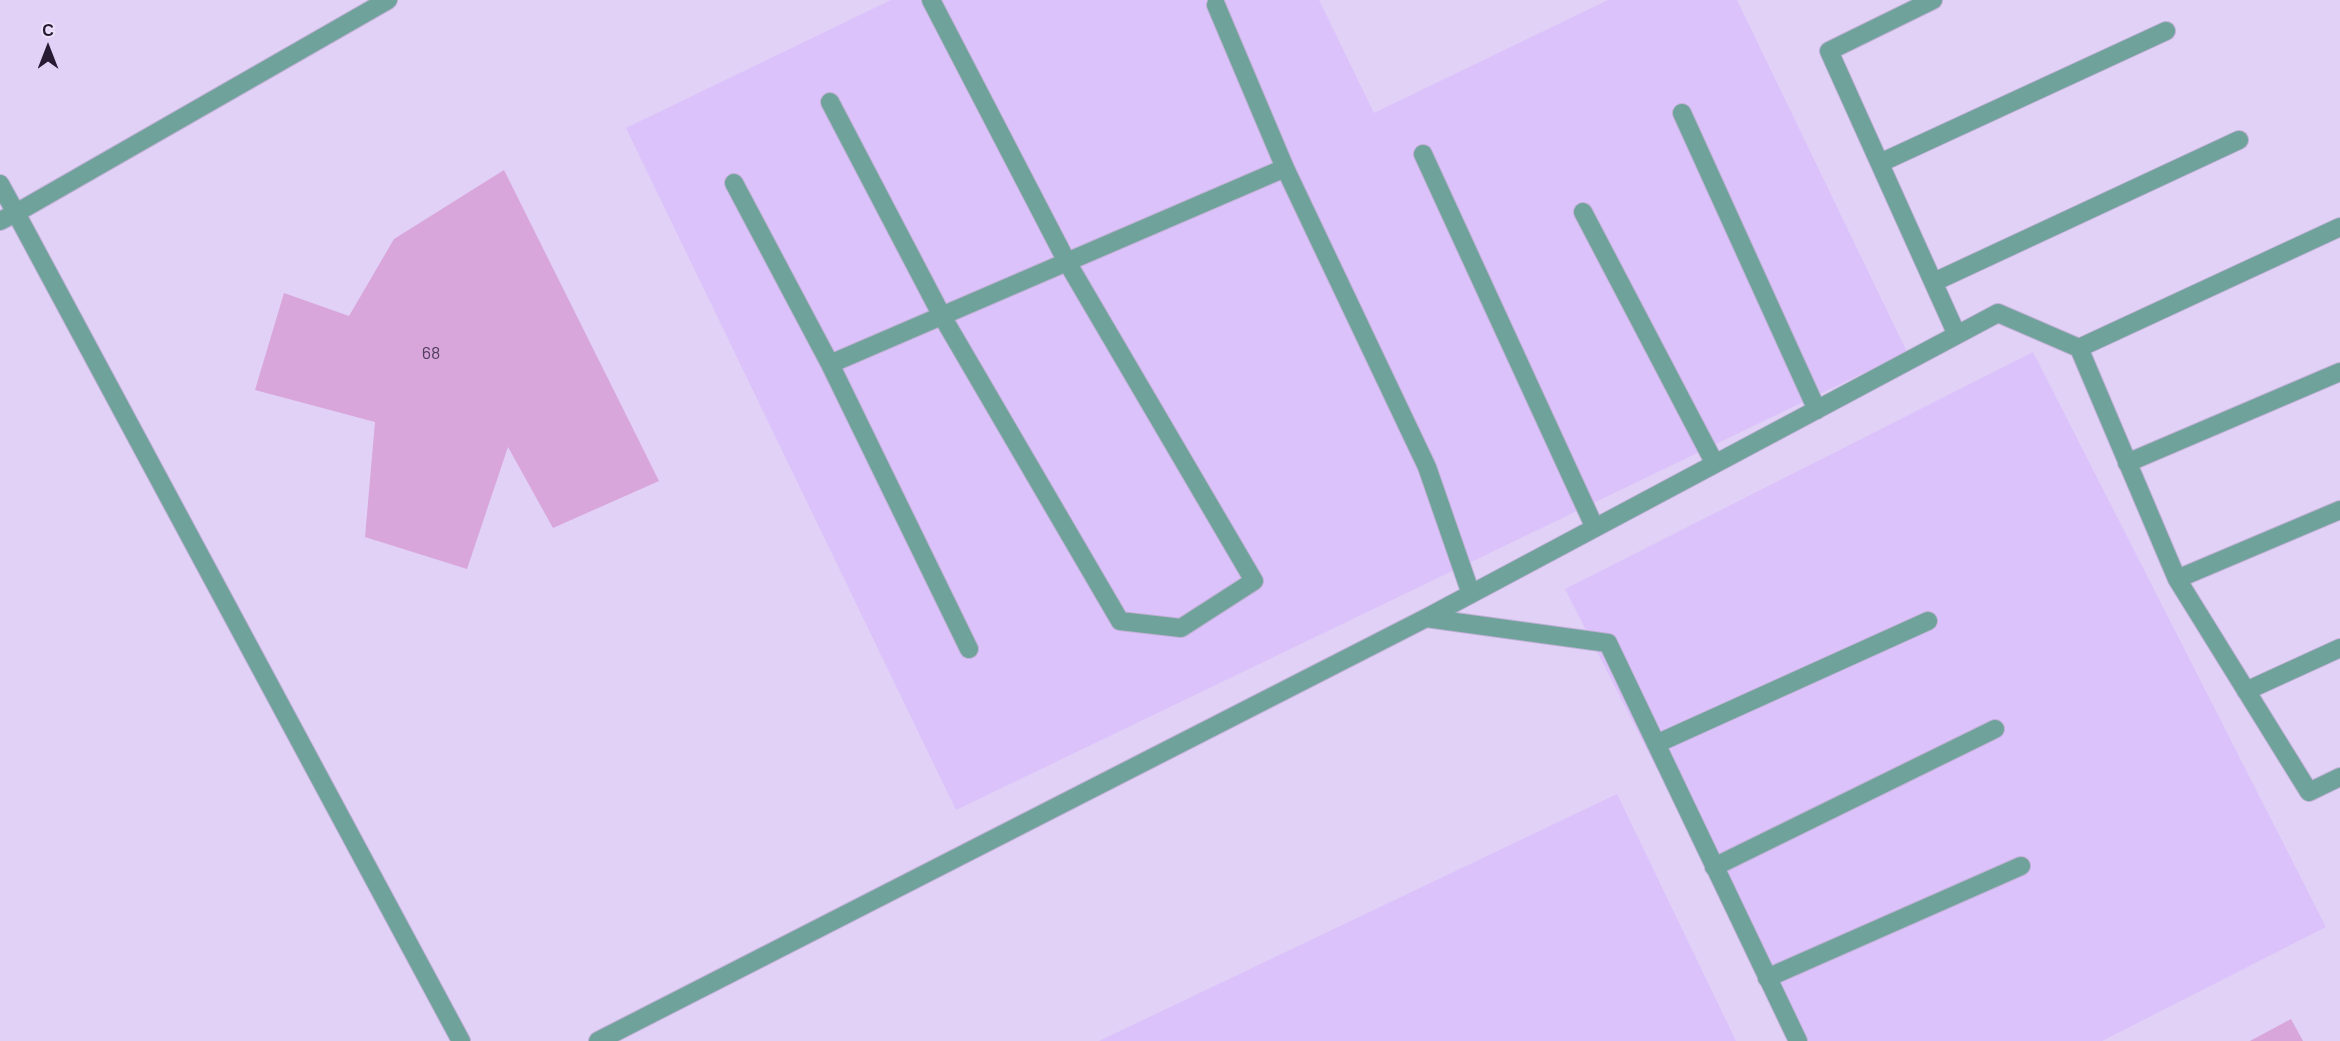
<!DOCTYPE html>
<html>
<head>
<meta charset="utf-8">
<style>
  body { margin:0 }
  #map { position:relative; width:2340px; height:1041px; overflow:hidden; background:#e1d1f7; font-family:Barlow,sans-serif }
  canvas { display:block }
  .north { position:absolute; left:18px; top:18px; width:60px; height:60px; -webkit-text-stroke:4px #ece1fa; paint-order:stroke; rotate:0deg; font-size:16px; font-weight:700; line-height:24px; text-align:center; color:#261b33 }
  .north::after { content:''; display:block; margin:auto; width:21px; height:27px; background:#261b33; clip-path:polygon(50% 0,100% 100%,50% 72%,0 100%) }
</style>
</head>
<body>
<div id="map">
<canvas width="2340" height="1041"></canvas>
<div class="north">С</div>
</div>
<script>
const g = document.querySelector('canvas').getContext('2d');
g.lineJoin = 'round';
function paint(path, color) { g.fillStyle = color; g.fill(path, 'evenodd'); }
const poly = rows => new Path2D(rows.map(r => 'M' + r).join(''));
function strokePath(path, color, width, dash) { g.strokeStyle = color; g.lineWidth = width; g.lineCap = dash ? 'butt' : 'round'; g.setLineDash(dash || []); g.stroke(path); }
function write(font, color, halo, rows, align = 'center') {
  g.font = font + ' Barlow,sans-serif'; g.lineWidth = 4.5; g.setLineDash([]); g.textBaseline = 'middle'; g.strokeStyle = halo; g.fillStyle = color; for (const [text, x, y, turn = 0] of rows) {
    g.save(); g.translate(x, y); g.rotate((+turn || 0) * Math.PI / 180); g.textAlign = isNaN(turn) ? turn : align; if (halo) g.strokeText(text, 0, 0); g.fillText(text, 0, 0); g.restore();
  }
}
paint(poly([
  [891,0,1319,0,1374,113,1608,0,1737,0,1907,352,956,810,626,128],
  [2033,352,2326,927,2102,1041,1796,1041,1565,589],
  [1617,794,1736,1041,1099,1041]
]), '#dbc2fa');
paint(poly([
  [504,170,659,481,553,528,508,447,467,569,365,537,375,422,255,390,284,293,349,316,394,239],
  [2291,1019,2303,1041,2250,1041]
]), '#d8a6db');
const minor = poly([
  [1933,0,1829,51,1957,335],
  [1216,5,1285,168],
  [830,102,942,316,1120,621,1181,628,1254,581,1067,262,931,0],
  [1682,113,1817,410],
  [1423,154,1595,528],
  [1880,163,2166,31],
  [734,183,830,364,1285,168,1427,467,1471,594],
  [0,184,16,213,388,0],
  [1583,212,1715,464],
  [0,221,16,213,461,1041],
  [1934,282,2239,140],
  [2079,348,2340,227],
  [830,364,969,649],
  [2127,463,2340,372],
  [2177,579,2340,510],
  [1426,618,1998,313,2079,348,2177,579,2309,792,2340,777],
  [2246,691,2340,648],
  [1656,744,1928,621],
  [1714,867,1995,729],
  [1767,978,2021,866],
  [598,1041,1426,618,1608,643,1798,1041]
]);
strokePath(minor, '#bfb0d4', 20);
strokePath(minor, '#6ea29b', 18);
write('18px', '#523e5d', null, [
  ["68",431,353]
]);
</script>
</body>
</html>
